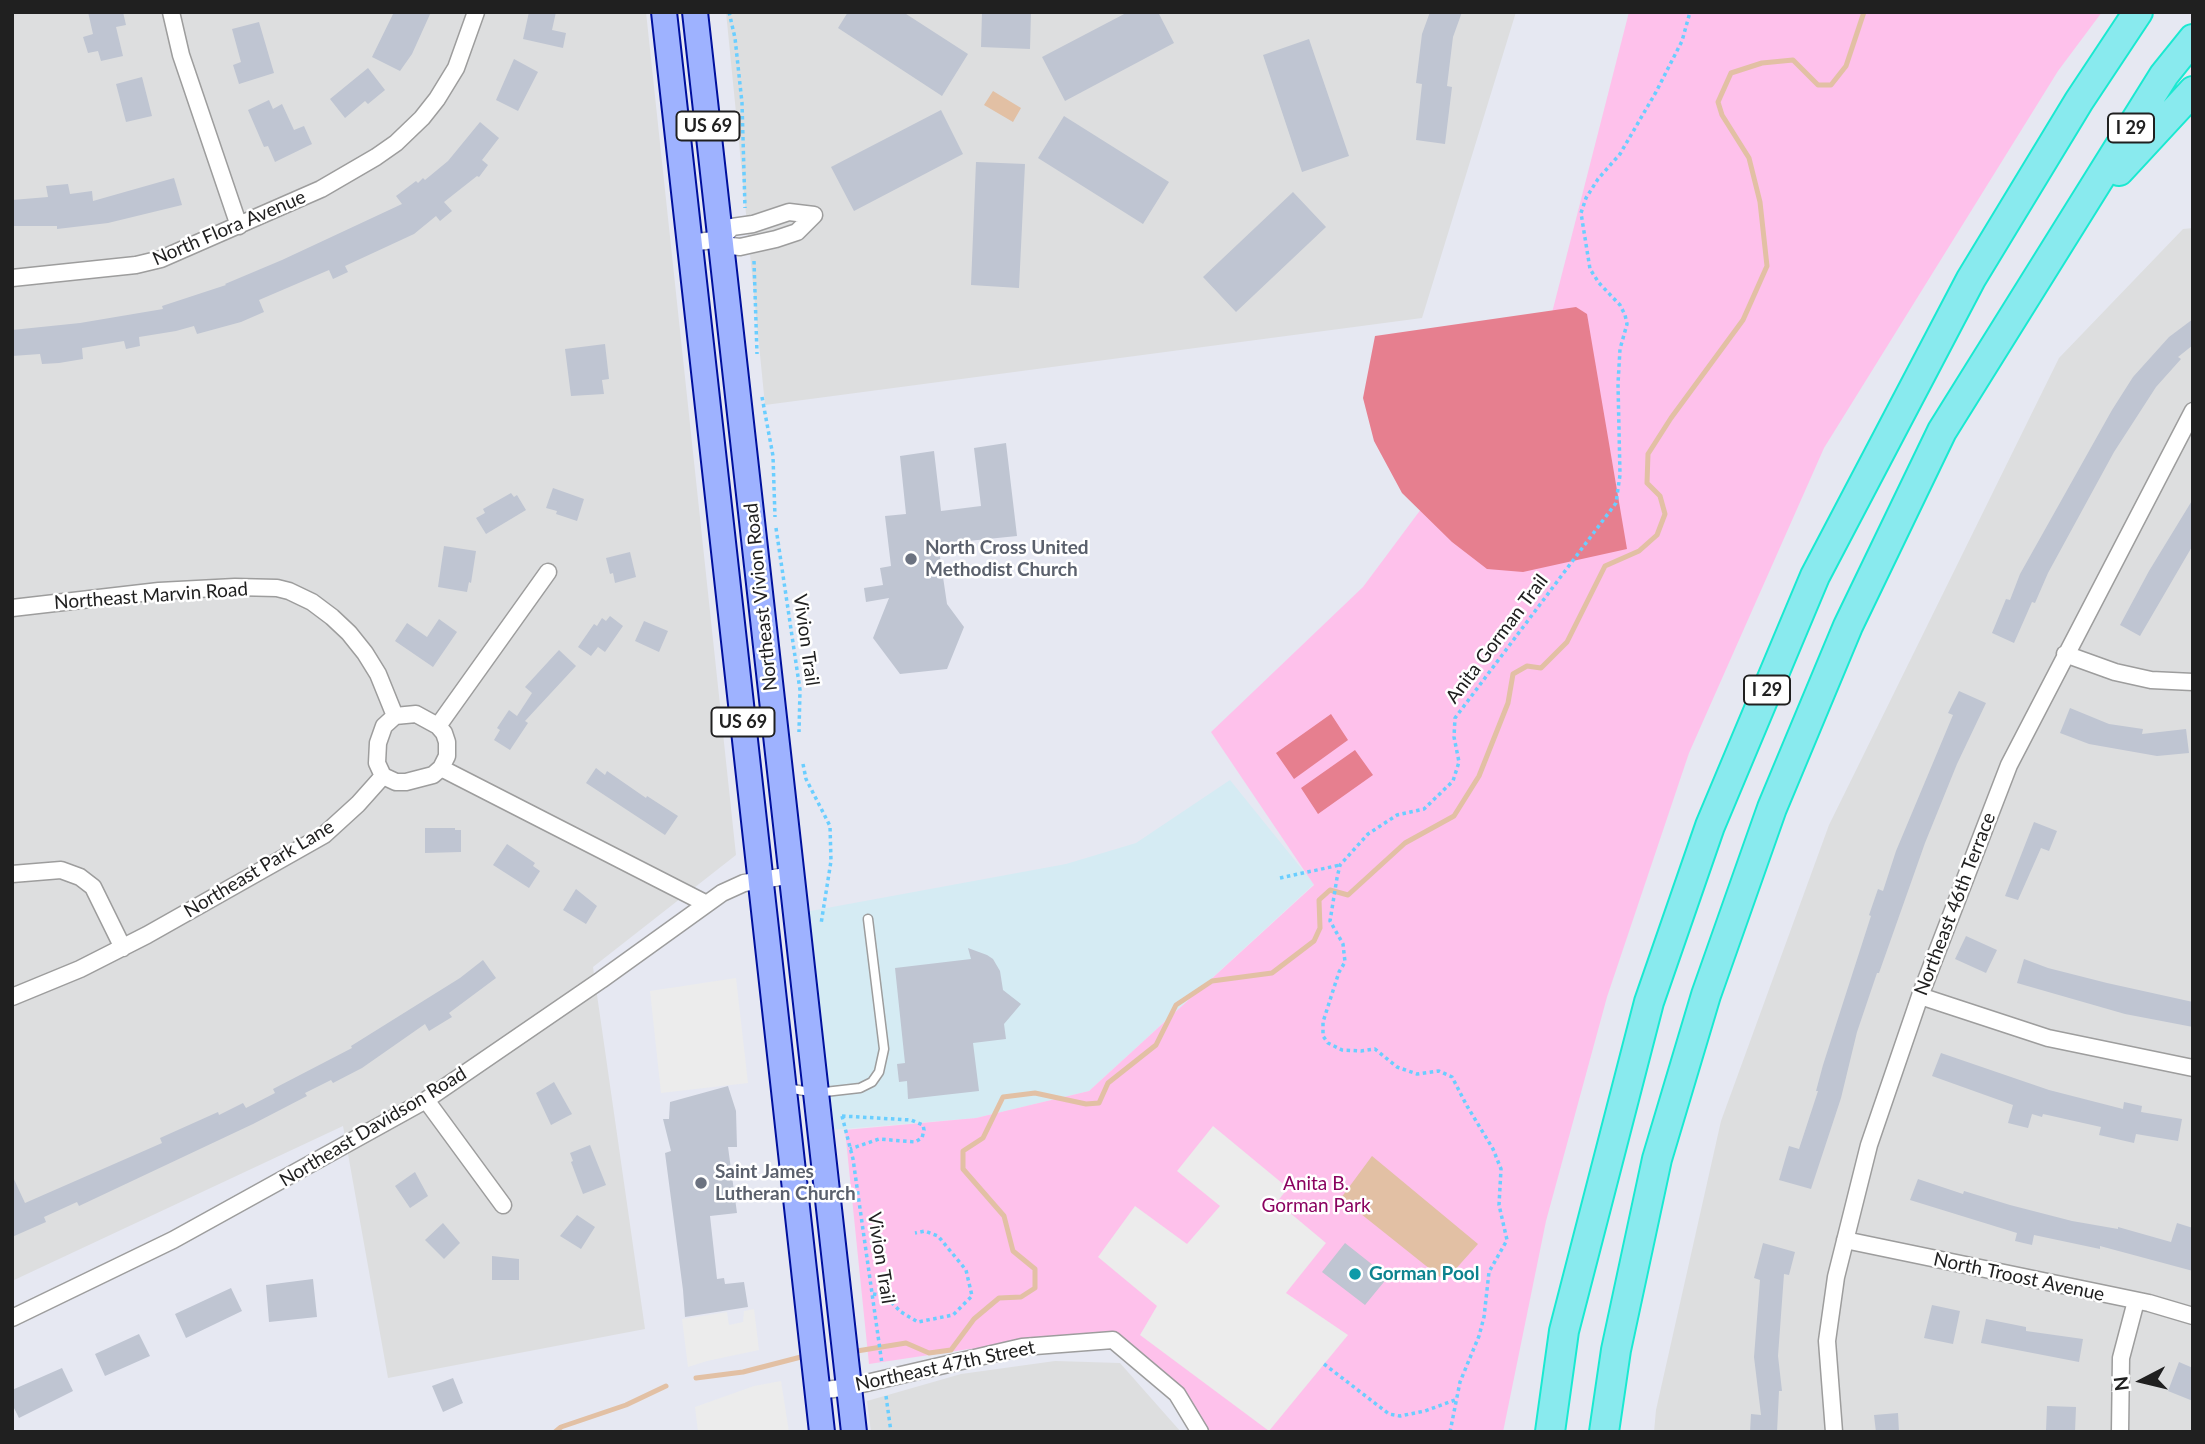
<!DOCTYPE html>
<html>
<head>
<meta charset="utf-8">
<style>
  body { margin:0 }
  #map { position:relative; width:2205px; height:1444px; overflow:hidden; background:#e6e8f2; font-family:Lato,sans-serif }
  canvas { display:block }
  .frame { position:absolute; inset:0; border:14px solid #202020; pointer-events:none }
  .north { position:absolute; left:2107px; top:1346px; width:70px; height:70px; -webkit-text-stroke:5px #fff; paint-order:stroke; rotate:263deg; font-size:19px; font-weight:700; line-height:28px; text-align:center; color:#202020 }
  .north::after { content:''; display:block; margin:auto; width:24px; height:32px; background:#202020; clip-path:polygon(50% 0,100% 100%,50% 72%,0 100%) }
</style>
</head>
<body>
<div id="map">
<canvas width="2205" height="1444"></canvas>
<div class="frame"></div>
<div class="north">N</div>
</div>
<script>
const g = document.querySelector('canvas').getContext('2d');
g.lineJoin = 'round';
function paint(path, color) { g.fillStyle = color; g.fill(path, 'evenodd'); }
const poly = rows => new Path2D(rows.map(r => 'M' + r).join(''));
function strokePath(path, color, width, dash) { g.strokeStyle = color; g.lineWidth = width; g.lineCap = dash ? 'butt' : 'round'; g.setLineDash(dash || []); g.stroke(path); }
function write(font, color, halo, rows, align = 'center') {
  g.font = font + ' Lato,sans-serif'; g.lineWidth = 5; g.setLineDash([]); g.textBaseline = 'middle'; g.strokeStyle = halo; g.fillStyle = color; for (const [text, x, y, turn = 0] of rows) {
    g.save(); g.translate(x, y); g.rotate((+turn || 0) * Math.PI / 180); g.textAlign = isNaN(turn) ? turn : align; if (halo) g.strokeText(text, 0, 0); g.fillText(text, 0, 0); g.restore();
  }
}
paint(poly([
  [12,12,646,12,736,855,593,967,645,1329,388,1378,343,1126,12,1281],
  [726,12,1516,12,1422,318,765,405],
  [2193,228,2193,1432,1654,1432,1656,1410,1721,1121,1829,825,2059,358,2183,229],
  [1055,1361,1120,1363,1181,1432,871,1432,867,1401,961,1374]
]), '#dddedf');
paint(poly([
  [1230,780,1314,884,1089,1091,976,1118,829,1130,805,912,1066,864,1136,843]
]), '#d5ebf3');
paint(poly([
  [1629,12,2102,12,2058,71,1824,448,1689,753,1607,997,1546,1221,1503,1432,1200,1432,1177,1394,1113,1340,969,1349,869,1364,845,1130,976,1118,1089,1091,1314,885,1211,732,1363,587,1544,344]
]), '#fec1eb');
paint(poly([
  [1576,307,1587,314,1627,549,1523,572,1487,569,1452,542,1402,493,1374,441,1363,398,1375,336],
  [1331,714,1348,740,1294,779,1276,753],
  [1355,750,1373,775,1318,814,1301,788]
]), '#e67f8f');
paint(poly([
  [736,978,748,1083,661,1093,650,991],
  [1213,1126,1288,1188,1277,1202,1326,1243,1286,1293,1348,1335,1269,1431,1140,1335,1157,1306,1098,1257,1135,1206,1187,1244,1220,1206,1177,1171],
  [754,1309,759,1350,707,1361,688,1367,682,1319,727,1312,729,1325,743,1322,744,1311],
  [781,1381,789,1432,698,1432,695,1407,754,1386]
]), '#ececec');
paint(poly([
  [993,91,1021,108,1013,122,984,105],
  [1372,1156,1478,1244,1445,1281,1341,1198]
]), '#e2c0a4');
strokePath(poly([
  [857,1351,906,1343,929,1353,951,1350,974,1319,999,1298,1021,1297,1035,1288,1035,1269,1013,1251,1004,1216,963,1169,963,1151,983,1138,1003,1097,1035,1093,1086,1104,1099,1103,1108,1083,1156,1045,1176,1005,1212,981,1272,973,1314,941,1320,928,1319,900,1330,890,1348,895,1405,843,1454,816,1479,776,1508,703,1513,674,1527,666,1541,668,1567,642,1605,566,1639,551,1657,535,1665,514,1660,496,1647,483,1648,454,1671,418,1743,320,1767,266,1760,202,1749,158,1722,115,1718,102,1731,73,1762,63,1793,60,1818,85,1831,85,1846,66,1864,12],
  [696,1378,743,1372,801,1357],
  [555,1432,561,1427,626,1405,666,1386]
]), '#e2c0a4', 5);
paint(poly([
  [88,12,123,12,126,25,116,27,123,56,101,61,98,51,88,53,83,37,93,34],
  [394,12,431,12,412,54,400,71,372,57],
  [529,12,556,12,552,30,566,33,563,48,523,39],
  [848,12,903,12,968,54,942,96,838,28],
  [982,12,1031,12,1030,49,981,47],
  [1128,12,1158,12,1174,43,1065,101,1042,57],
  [1430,12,1462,12,1453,37,1447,86,1452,87,1445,144,1416,140,1422,84,1416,83,1422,34],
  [259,22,274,73,239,84,233,65,241,62,232,29],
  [1309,39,1349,156,1302,172,1263,55],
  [514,59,538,72,518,111,496,100],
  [368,68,385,90,368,104,365,101,345,118,330,99],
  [142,77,152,116,126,122,116,84],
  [269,100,273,109,282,104,294,130,304,126,312,144,275,162,268,146,264,147,248,110],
  [941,110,963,154,854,211,831,167],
  [1064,116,1169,182,1143,224,1038,158],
  [480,122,499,138,482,160,488,165,479,177,477,176,444,202,452,211,440,221,436,216,414,234,345,266,348,272,333,279,329,270,259,300,264,312,241,322,197,334,194,326,176,331,139,337,140,346,126,349,124,341,82,348,83,359,59,363,42,364,40,354,12,356,12,330,80,323,163,309,162,306,226,285,225,284,282,260,402,204,396,196,416,181,418,183,423,178,425,180,448,161],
  [976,162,1025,164,1019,288,971,285],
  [174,178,182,205,108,223,57,229,57,226,12,226,12,200,48,197,46,186,68,184,70,194,92,191,93,201],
  [1293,192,1326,227,1236,312,1203,277],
  [2193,319,2193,345,2178,357,2181,359,2156,387,2114,452,2048,573,2035,603,2032,602,2014,643,1992,633,2006,599,2010,600,2020,574,2112,410,2133,377,2169,337],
  [605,344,609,379,602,380,604,394,571,396,565,349],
  [1006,443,1017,536,958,542,958,548,939,550,947,604,964,627,947,669,900,674,873,638,889,598,866,602,864,588,883,585,880,568,891,566,885,516,906,514,900,456,934,451,941,511,981,506,974,448],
  [553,488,584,499,577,521,556,514,557,511,546,508],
  [511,493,514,497,517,495,526,510,486,534,476,518,485,513,483,509],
  [2193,499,2193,545,2140,636,2120,625,2149,571],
  [444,546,476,551,471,583,469,582,467,592,438,587],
  [630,552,636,577,615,583,613,573,610,574,606,558],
  [610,616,623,626,605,652,598,647,591,656,578,647,594,624,597,626,602,618,606,621],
  [439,619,457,632,433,667,395,641,407,623,427,637],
  [644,621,668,631,659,652,635,641],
  [559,650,576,666,525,721,528,723,510,750,494,740,500,730,497,728,509,710,517,716,532,693,525,687],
  [1959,691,1986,703,1957,764,1925,843,1879,973,1877,973,1857,1032,1841,1098,1811,1189,1779,1180,1789,1146,1799,1149,1818,1091,1816,1091,1823,1065,1871,916,1869,915,1878,889,1883,891,1896,851,1953,715,1948,713],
  [2070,708,2109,724,2143,729,2142,734,2186,729,2189,753,2157,756,2089,744,2060,733],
  [596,768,605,775,607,771,646,798,647,796,678,816,665,835,586,783],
  [2034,822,2057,831,2049,851,2041,848,2018,900,2005,896],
  [425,828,455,828,455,830,461,830,461,852,425,853],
  [507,844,535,863,533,866,540,871,529,888,493,865],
  [576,889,597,906,586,924,563,910],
  [1966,936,1997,950,1986,973,1955,959],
  [968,948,987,955,993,959,1000,971,1003,990,1021,1004,1004,1024,1006,1039,973,1043,979,1091,908,1099,907,1081,899,1082,897,1064,905,1063,895,968,971,959],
  [2024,959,2048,968,2107,983,2193,1002,2193,1027,2125,1014,2017,983],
  [483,960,496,978,449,1013,452,1017,429,1031,425,1024,362,1068,333,1083,331,1080,305,1093,307,1096,253,1124,79,1206,77,1202,44,1217,46,1222,12,1237,12,1175,25,1203,162,1143,160,1138,218,1112,219,1115,243,1103,246,1108,275,1093,273,1089,352,1048,351,1046,460,978],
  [1941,1053,2049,1090,2123,1109,2124,1102,2142,1106,2141,1112,2182,1119,2178,1141,2136,1134,2134,1143,2099,1135,2101,1127,2043,1114,2042,1117,2032,1114,2028,1128,2008,1123,2013,1105,1932,1076],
  [554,1082,572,1114,551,1125,536,1093],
  [728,1086,736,1111,737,1147,728,1147,737,1213,710,1216,717,1279,724,1278,725,1284,744,1282,748,1307,685,1317,683,1290,665,1153,671,1151,663,1119,669,1119,670,1102],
  [590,1145,606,1185,583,1194,571,1162,573,1161,570,1153],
  [415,1172,428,1196,410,1208,395,1186],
  [1918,1179,1963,1194,1964,1191,2010,1205,2072,1221,2118,1229,2118,1227,2171,1242,2177,1223,2193,1228,2193,1271,2100,1246,2100,1249,2034,1235,2032,1245,2015,1241,2017,1233,1910,1200],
  [577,1215,595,1227,581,1249,560,1236],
  [443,1223,460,1243,444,1259,425,1240],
  [1345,1243,1388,1277,1365,1305,1322,1272],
  [1763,1243,1795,1252,1789,1275,1784,1274,1778,1356,1782,1391,1779,1391,1777,1432,1750,1432,1751,1414,1761,1415,1754,1357,1760,1280,1754,1278],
  [492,1256,519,1259,519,1280,492,1280],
  [313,1279,317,1317,269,1322,266,1285],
  [231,1288,242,1311,186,1338,175,1314],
  [1932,1305,1960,1311,1953,1344,1924,1338],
  [1986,1319,2026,1327,2026,1331,2083,1339,2079,1362,1981,1343],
  [139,1334,150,1356,105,1376,95,1354],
  [2179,1362,2193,1368,2193,1401,2168,1391],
  [62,1368,73,1391,19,1418,12,1404,12,1390],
  [453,1378,463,1403,443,1412,432,1386],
  [2047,1406,2076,1407,2075,1432,2046,1431],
  [1898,1413,1899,1432,1876,1432,1874,1415]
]), '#bfc5d2');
const lane = poly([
  [787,1088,816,1093,860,1088,872,1082,879,1072,884,1049,868,919]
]);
const street = poly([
  [171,12,181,55,239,226],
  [721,239,732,227,753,224,789,212,814,215],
  [690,243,721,239,731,246,740,247,776,239,797,232,814,215],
  [12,278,136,265,161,259,321,189,376,157,396,143,422,118,437,99,456,68,476,12],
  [12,608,159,591,235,587,277,588,289,591,312,602,332,617,349,633,365,653,378,674,395,716],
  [2065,654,2115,672,2151,680,2193,682],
  [416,714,438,726,444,733,447,742,447,756,441,768,433,775,406,782,396,782,383,776,377,763,378,743,384,726,395,716,416,714],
  [438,726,548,572],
  [441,768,705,903],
  [12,874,61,870,80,877,93,887,123,948],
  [1920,996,2048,1038,2193,1068],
  [12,997,80,969,147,935,324,835,358,804,383,776],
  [426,1100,503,1205],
  [1845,1240,2149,1303,2193,1316],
  [12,1318,173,1240,426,1100,601,980,722,893,744,883,792,875],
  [818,1391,849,1387,1022,1347,1113,1340,1177,1394,1200,1432],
  [1834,1432,1827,1341,1836,1277,1869,1145,1920,996,2009,765,2193,411],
  [2120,1432,2121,1358,2136,1301]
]);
const primary = poly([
  [664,12,822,1432],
  [695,12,854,1432]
]);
const highway = poly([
  [2119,171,2193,91],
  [1550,1432,1564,1331,1649,1002,1710,826,1815,576,1971,279,2079,101,2138,12],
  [1604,1432,1616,1350,1657,1159,1706,995,1772,808,1848,626,1942,431,2164,75,2193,39]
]);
strokePath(lane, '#9d9d9d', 11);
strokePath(street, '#9d9d9d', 19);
strokePath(primary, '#00109d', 28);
strokePath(highway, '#1ae9d1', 32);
strokePath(poly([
  [729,12,735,38,742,103,745,208],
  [754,261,757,354],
  [762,397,773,456,775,517],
  [776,528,800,690,799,732],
  [803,764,806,779,830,826,831,861,821,924],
  [1280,878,1340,865],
  [842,1116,853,1159,882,1364],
  [842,1116,911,1120,923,1125,924,1130,922,1138,915,1142,879,1139,850,1149],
  [873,1294,885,1296,901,1312,918,1322,953,1315,972,1296,966,1270,938,1236,925,1231,915,1233],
  [1324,1364,1389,1414,1400,1416,1425,1411,1455,1400],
  [886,1396,891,1432],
  [1450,1432,1460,1382,1479,1336,1484,1317,1489,1272,1507,1240,1499,1205,1501,1169,1493,1149,1467,1106,1452,1077,1439,1071,1417,1074,1397,1067,1375,1049,1361,1051,1342,1050,1328,1043,1323,1036,1323,1022,1339,972,1345,962,1343,944,1330,921,1337,878,1340,865,1368,834,1397,815,1424,809,1453,781,1459,762,1454,737,1455,718,1616,503,1620,475,1618,384,1620,349,1627,324,1625,315,1620,305,1599,283,1590,269,1581,213,1586,198,1598,179,1620,154,1656,92,1682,41,1690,12]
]), '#6aceff', 3.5, [3.5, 3.5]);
strokePath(lane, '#fff', 8);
strokePath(street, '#fff', 16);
strokePath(primary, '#9eb2ff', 24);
strokePath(highway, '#89eaee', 28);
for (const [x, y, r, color] of [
  [911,559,7,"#6b7280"],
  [701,1183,7,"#6b7280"],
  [1355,1274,7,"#0f9aa8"]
]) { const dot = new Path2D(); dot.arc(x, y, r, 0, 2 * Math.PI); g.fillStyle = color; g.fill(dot); strokePath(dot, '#fff', 2.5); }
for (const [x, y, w] of [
  [708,126,63],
  [2131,128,46],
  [1767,690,46],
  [743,722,63]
]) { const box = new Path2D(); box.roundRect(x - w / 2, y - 14.5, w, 29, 5); g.fillStyle = '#fff'; g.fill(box); strokePath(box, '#202020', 2); }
write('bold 18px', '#202020', null, [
  ["US 69",708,126],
  ["I 29",2131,128],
  ["I 29",1767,690],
  ["US 69",743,722]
]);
write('19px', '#202020', '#fff', [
  ["North Flora Avenue",229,228,-23],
  ["Northeast Marvin Road",151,596,-4],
  ["Northeast Vivion Road",761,597,-96],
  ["Anita Gorman Trail",1497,639,-53],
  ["Vivion Trail",806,640,82],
  ["Northeast Park Lane",259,869,-31],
  ["Northeast 46th Terrace",1955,904,-69],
  ["Northeast Davidson Road",373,1127,-31],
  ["Vivion Trail",881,1258,81],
  ["North Troost Avenue",2019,1277,12],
  ["Northeast 47th Street",945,1366,-12]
]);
write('bold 19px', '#5b616d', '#fff', [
  ["North Cross United",925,548],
  ["Methodist Church",925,570],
  ["Saint James",715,1172],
  ["Lutheran Church",715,1194]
], 'left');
write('19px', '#8a0360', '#fff', [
  ["Anita B.",1316,1184],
  ["Gorman Park",1316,1206]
]);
write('bold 19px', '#0d838f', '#fff', [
  ["Gorman Pool",1369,1274]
], 'left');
</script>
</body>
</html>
